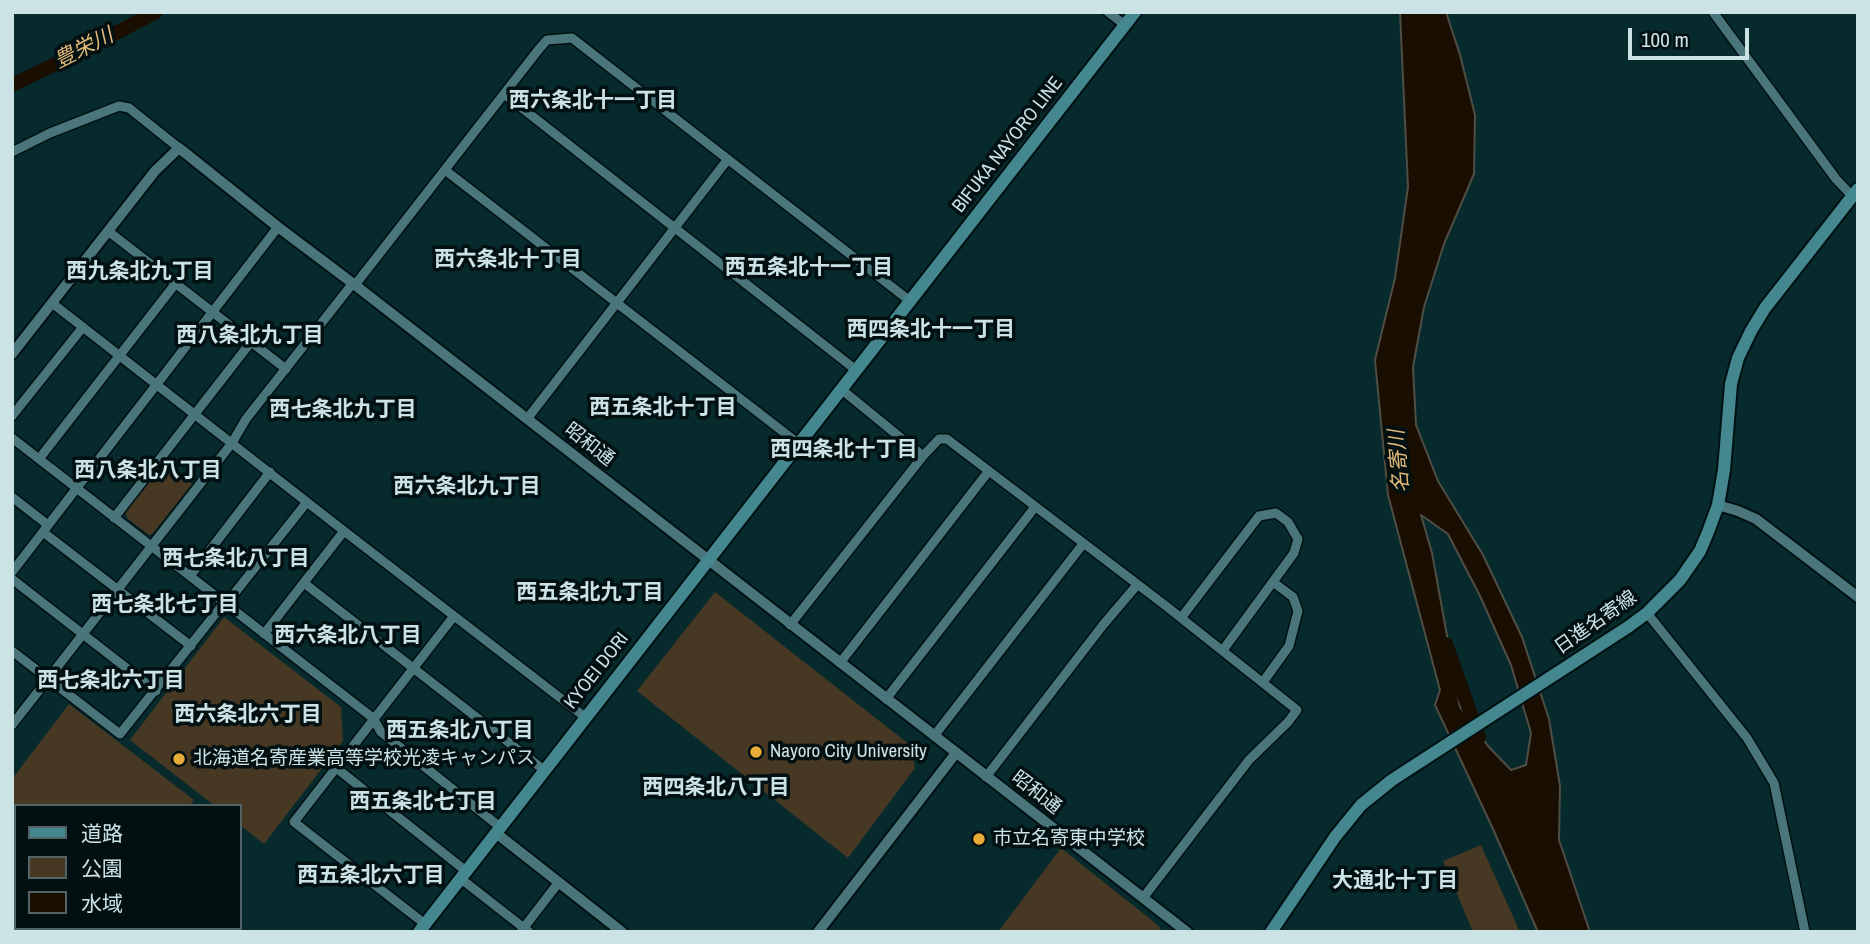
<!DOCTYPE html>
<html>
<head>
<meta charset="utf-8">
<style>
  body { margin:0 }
  #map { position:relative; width:1870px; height:944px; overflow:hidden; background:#072a2d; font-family:"Archivo Narrow","Noto Sans JP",sans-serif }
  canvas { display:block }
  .frame { position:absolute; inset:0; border:14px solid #cce3e5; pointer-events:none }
  .legend { position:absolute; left:14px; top:804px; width:228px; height:126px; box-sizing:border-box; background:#021012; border:2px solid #536466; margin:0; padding:9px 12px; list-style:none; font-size:21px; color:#cce3e5 }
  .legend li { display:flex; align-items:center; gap:14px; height:35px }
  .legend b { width:35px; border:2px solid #536466 }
  .scale { position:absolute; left:1628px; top:28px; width:121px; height:32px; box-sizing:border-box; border:4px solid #cce3e5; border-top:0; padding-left:9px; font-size:21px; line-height:24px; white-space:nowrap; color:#cce3e5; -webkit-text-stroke:5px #021012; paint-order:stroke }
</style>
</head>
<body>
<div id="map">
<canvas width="1870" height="944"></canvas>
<div class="frame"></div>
<ul class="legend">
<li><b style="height:9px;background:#45878f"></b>道路</li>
<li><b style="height:19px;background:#463822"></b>公園</li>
<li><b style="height:19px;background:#190e00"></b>水域</li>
</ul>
<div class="scale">100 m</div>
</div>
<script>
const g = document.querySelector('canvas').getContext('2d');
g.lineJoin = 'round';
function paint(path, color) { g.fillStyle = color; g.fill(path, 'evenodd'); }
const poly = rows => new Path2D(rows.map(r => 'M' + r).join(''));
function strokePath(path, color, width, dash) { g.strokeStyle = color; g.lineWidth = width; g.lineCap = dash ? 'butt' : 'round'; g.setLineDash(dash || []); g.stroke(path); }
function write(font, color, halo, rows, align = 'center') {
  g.font = font + ' "Archivo Narrow","Noto Sans JP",sans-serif'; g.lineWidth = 7; g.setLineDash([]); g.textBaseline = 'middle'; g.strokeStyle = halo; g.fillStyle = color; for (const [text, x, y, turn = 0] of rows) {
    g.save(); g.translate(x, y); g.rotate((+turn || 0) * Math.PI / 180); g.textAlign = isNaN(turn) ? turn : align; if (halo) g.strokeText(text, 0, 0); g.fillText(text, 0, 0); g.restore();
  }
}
paint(poly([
  [164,463,192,484,153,533,149,535,127,518,126,512],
  [715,592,910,745,915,768,848,858,637,691],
  [224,617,341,707,343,741,264,844,240,825,240,806,215,806,130,740],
  [69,704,194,800,189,806,16,806,16,838,12,835,12,779],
  [1481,845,1520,932,1473,932,1443,861],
  [1061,848,1159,926,1160,932,998,932]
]), '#463822');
const water = poly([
  [1400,12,1446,12,1460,55,1475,115,1474,174,1444,244,1424,307,1413,367,1416,425,1438,481,1483,555,1522,637,1549,719,1560,786,1559,840,1590,932,1538,932,1493,829,1435,705,1440,690,1388,495,1375,360,1395,278,1408,187,1400,12],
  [1421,515,1448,534,1480,596,1511,665,1531,733,1526,765,1511,770,1488,746,1460,707,1432,553,1421,515]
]);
paint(water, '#190e00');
strokePath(water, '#4f4e45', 2);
strokePath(poly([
  [12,85,76,54,156,12],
  [1446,644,1479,737]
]), '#190e00', 14);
const minor = poly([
  [1108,12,1125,25],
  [1713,12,1836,179,1852,196],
  [504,94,856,370],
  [12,152,50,133,119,106,129,108,179,148],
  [445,170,799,444],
  [108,231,286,369],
  [355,285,539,49,547,40,572,38,910,301],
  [52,303,344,531,264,634],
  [841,389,923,456],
  [12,416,83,327],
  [527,419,728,159],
  [12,438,373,718,381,732,500,827],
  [39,459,176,283],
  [12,497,48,525],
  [114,518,251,342],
  [344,531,585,717],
  [43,532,191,646],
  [12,572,278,227],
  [190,576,270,472],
  [12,579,156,691],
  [304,583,544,770],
  [226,604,307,502],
  [1647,613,1747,738,1774,783,1805,932],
  [1181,618,1259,516,1276,513,1288,522,1298,539,1294,553,1223,650],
  [790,625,923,456,939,439,947,439,1166,606,1297,710,1288,722,1249,760,1143,898],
  [12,651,120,734,224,603],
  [840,663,988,472],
  [1263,682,1289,646,1298,611,1293,597,1273,582],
  [886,699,1035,507],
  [12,725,232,443,246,419,353,283],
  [934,736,1083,544],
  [335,767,466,871],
  [986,777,1103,625,1137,585],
  [460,878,529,932],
  [425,924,294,822,454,616],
  [522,930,559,882]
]);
const tertiary = poly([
  [12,354,155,171,179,148,278,227,355,285,1187,932],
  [1718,505,1738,511,1756,519,1858,597],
  [496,833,622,932],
  [818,932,956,753]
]);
const secondary = poly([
  [419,932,1135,12],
  [1271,932,1335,837,1361,805,1392,780,1628,627,1647,613,1680,580,1700,551,1708,532,1718,505,1724,470,1731,384,1738,358,1751,331,1765,308,1858,189]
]);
const trunk = poly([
  [12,875,16,878],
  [80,928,84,932]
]);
strokePath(minor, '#001113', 12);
strokePath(tertiary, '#001113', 14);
strokePath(secondary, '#001113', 16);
strokePath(trunk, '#001113', 18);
strokePath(minor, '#4a757b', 9);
strokePath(tertiary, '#4a757b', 10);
strokePath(secondary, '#45878f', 12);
strokePath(trunk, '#3ca5b0', 14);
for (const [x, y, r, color] of [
  [756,752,7,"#e9ab38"],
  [179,759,7,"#e9ab38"],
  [979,839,7,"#e9ab38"]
]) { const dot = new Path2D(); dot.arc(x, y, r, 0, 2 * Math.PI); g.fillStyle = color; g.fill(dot); strokePath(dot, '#021012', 2.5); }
write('19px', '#cce3e5', '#021012', [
  ["BIFUKA NAYORO LINE",1008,145,-52],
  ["昭和通",589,445,38],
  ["日進名寄線",1596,623,-35],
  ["KYOEI DORI",597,671,-52],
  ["昭和通",1036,793,38]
]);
write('19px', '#cce3e5', '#021012', [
  ["Nayoro City University",770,752],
  ["北海道名寄産業高等学校光凌キャンパス",193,759],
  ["市立名寄東中学校",993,839]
], 'left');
write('italic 21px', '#e3ba7a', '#021012', [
  ["豊栄川",84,49,-27],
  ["名寄川",1400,461,-95]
]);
write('bold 21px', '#cce3e5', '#021012', [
  ["西六条北十一丁目",593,101],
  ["西六条北十丁目",508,260],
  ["西五条北十一丁目",809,268],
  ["西九条北九丁目",140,272],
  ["西四条北十一丁目",931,330],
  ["西八条北九丁目",250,336],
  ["西五条北十丁目",663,408],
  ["西七条北九丁目",343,410],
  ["西四条北十丁目",844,450],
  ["西八条北八丁目",148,471],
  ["西六条北九丁目",467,487],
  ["西七条北八丁目",236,559],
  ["西五条北九丁目",590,593],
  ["西七条北七丁目",165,605],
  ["西六条北八丁目",348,636],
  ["西七条北六丁目",111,681],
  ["西六条北六丁目",248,715],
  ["西五条北八丁目",460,731],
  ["西四条北八丁目",716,788],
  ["西五条北七丁目",423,802],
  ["西五条北六丁目",371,876],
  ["大通北十丁目",1395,881]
]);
</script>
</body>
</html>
